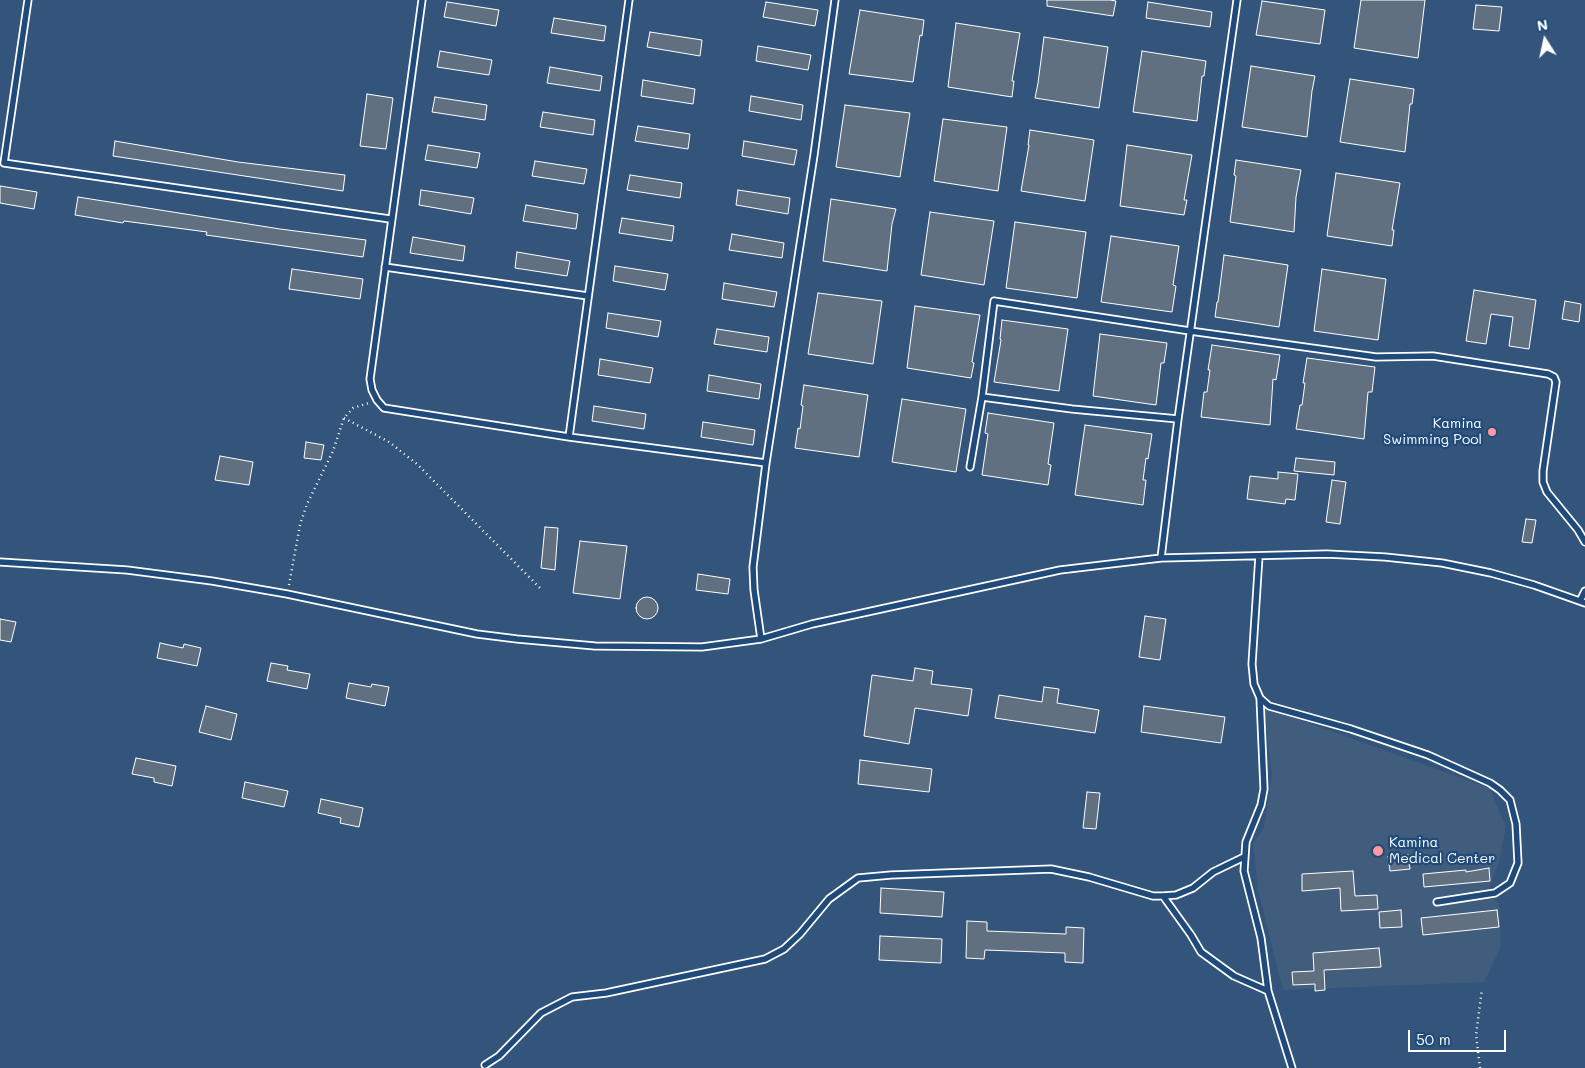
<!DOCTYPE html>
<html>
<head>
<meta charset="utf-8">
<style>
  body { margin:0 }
  #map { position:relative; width:1585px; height:1068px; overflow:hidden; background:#33557c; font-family:Mali,sans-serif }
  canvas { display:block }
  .north { position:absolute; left:1520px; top:15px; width:50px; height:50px; -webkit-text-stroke:4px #1f4a7a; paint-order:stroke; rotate:350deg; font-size:14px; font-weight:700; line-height:20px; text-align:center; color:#fff }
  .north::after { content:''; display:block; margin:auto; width:18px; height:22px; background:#fff; clip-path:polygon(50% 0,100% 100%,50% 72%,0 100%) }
  .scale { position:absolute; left:1408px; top:1030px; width:98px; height:22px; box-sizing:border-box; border:2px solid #fff; border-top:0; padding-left:6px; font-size:15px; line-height:18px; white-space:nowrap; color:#fff; -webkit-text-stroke:4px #1f4a7a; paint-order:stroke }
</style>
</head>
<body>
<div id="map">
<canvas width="1585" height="1068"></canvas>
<div class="north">N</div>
<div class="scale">50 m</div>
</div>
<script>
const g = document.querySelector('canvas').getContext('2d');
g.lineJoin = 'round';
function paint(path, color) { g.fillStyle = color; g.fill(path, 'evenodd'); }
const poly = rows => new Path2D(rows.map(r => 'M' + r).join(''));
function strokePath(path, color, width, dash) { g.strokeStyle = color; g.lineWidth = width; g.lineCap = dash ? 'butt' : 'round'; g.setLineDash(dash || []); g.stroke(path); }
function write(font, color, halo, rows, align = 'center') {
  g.font = font + ' Mali,sans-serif'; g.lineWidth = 4.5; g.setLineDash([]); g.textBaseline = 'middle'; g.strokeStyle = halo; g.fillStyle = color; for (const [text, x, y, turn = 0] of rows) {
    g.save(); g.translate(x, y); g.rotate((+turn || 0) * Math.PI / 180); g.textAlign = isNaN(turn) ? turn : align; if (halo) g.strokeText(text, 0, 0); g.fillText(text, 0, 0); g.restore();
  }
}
paint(poly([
  [1264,707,1489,788,1506,826,1500,858,1487,895,1499,903,1501,946,1484,982,1283,990,1258,890,1253,844,1264,828,1272,775]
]), '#415d7e');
const building = poly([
  [1047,0,1110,0,1116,1,1113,16,1047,6,1047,0],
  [1361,0,1425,0,1418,58,1354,48,1361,0],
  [1262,1,1325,10,1320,44,1256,35,1262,1],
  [447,2,499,10,496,26,444,17,447,2],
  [766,2,818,10,815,26,763,17,766,2],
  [1148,2,1212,12,1210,27,1146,18,1148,2],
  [1476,5,1502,7,1499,31,1473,29,1476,5],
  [860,10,924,20,922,36,920,35,913,82,849,74,860,10],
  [554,18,606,26,604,41,551,33,554,18],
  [956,23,1020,33,1012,81,1014,81,1012,97,948,87,956,23],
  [650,32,702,40,700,56,647,47,650,32],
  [1044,37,1108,47,1099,108,1035,98,1038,83,1044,37],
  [758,46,811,55,808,70,756,61,758,46],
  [440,51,492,60,489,75,437,67,440,51],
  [1142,51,1206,61,1204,76,1202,76,1197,121,1133,112,1142,51],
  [1251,66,1315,76,1312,91,1307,137,1242,127,1251,66],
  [550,67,602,76,600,91,547,83,550,67],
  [1350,79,1414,89,1412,104,1410,104,1405,152,1340,142,1350,79],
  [643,80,695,89,693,104,641,96,643,80],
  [367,94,393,98,386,149,360,146,367,94],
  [751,96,803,105,801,120,749,111,751,96],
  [435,97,487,105,485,120,432,112,435,97],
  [845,105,910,113,900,177,836,167,845,105],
  [543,112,595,120,593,135,540,127,543,112],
  [943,119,1007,127,998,191,934,181,943,119],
  [638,126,690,134,688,149,635,141,638,126],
  [1030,130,1094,140,1085,201,1021,191,1029,145,1028,145,1030,130],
  [115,141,238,162,345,175,343,191,113,156,115,141],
  [744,141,797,150,794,165,742,156,744,141],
  [428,145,480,153,477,168,425,160,428,145],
  [1127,145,1192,155,1184,200,1187,200,1184,215,1120,206,1127,145],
  [1236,160,1301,170,1296,197,1294,232,1230,222,1236,176,1234,175,1236,160],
  [535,161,587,169,584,184,532,176,535,161],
  [1336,173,1400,183,1392,230,1394,230,1392,246,1327,236,1336,173],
  [630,175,682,183,680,198,627,190,630,175],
  [0,186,37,192,34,209,0,203,0,186],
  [421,190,474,198,471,214,419,205,421,190],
  [738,190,790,198,788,214,736,205,738,190],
  [78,197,280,229,366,240,363,257,206,235,207,232,124,221,123,223,75,215,78,197],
  [831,199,896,209,892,224,887,271,823,261,831,199],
  [526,205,578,214,576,229,523,221,526,205],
  [930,212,994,221,984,285,921,275,930,212],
  [622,218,674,226,672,241,619,233,622,218],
  [1015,222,1086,232,1077,298,1006,288,1015,222],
  [732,234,784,243,782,258,729,250,732,234],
  [1111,236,1179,246,1173,285,1176,286,1172,312,1101,302,1111,236],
  [413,237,465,246,463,261,410,253,413,237],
  [517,252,570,261,567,276,515,268,517,252],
  [1224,255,1288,265,1279,327,1215,317,1217,302,1218,302,1224,255],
  [615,266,668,274,665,290,613,281,615,266],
  [292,269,363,279,360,299,289,289,292,269],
  [1322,269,1386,279,1378,340,1314,331,1322,269],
  [724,283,777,292,774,307,722,299,724,283],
  [1474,290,1536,300,1529,349,1509,346,1513,317,1491,314,1486,344,1466,341,1474,290],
  [818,293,882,301,873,364,808,354,818,293],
  [1565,301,1581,304,1579,322,1562,319,1565,301],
  [915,306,980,315,972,362,974,363,971,378,907,368,915,306],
  [608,313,661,321,658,337,606,328,608,313],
  [1002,320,1068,329,1059,391,994,382,1001,340,1000,339,1002,320],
  [717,329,769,337,767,352,714,344,717,329],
  [1100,334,1167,343,1164,363,1161,363,1156,405,1093,396,1100,334],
  [1212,345,1280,355,1276,380,1273,379,1270,425,1201,417,1204,392,1207,392,1210,370,1208,370,1212,345],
  [1307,358,1375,367,1372,392,1368,392,1364,439,1296,429,1300,405,1302,405,1305,383,1303,383,1307,358],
  [600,359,653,368,650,383,598,375,600,359],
  [709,375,761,384,759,399,707,391,709,375],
  [804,385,868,395,859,457,795,448,798,428,800,429,803,406,801,405,804,385],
  [902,399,966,409,956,472,892,462,902,399],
  [594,406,646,414,644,429,592,421,594,406],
  [988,413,1054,423,1048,464,1051,465,1048,485,982,475,988,434,985,433,988,413],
  [703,422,755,430,753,445,701,437,703,422],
  [1085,425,1152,434,1148,459,1146,458,1143,480,1146,480,1143,505,1075,495,1085,425],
  [306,442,324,445,321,460,304,458,306,442],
  [220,456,253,462,249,485,215,480,220,456],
  [1296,458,1335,462,1334,475,1294,471,1296,458],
  [1278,472,1298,474,1295,500,1286,499,1285,504,1247,499,1250,476,1278,479,1278,472],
  [1332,480,1346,482,1340,524,1326,522,1332,480],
  [1526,519,1536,520,1532,543,1522,542,1526,519],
  [545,527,558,528,555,570,541,568,545,527],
  [580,541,627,546,620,599,573,593,580,541],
  [698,574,730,579,728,594,696,590,698,574],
  '636 608a11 11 0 1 1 22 0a11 11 0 1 1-22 0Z',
  [1145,616,1166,619,1160,660,1139,657,1145,616],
  [0,619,16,622,11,642,0,640,0,619],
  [160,643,183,648,184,644,201,648,197,666,157,658,160,643],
  [271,663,288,666,287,670,310,674,307,689,267,681,271,663],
  [915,668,933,671,931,684,972,689,968,716,915,708,909,744,864,736,872,675,913,681,915,668],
  [349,683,371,687,372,684,389,687,385,706,346,698,349,683],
  [1044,687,1059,689,1057,703,1099,710,1095,733,995,718,999,695,1042,702,1044,687],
  [206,706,237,714,231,740,199,732,206,706],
  [1144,706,1225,717,1221,743,1141,732,1144,706],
  [136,758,176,766,172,786,154,782,154,778,132,774,136,758],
  [860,760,932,769,929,792,858,784,860,760],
  [245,782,288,791,284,807,242,798,245,782],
  [1087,792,1100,793,1096,829,1083,828,1087,792],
  [321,799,363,808,359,827,340,823,341,818,318,813,321,799],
  [1408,855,1410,869,1390,871,1388,856,1408,855],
  [1489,868,1490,881,1424,887,1423,874,1466,870,1466,872,1489,868],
  [1353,871,1355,896,1377,895,1378,909,1341,911,1340,888,1302,891,1302,874,1353,871],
  [881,888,944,892,942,917,880,913,881,888],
  [1401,910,1402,927,1380,928,1379,912,1401,910],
  [1497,910,1499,927,1423,935,1421,918,1497,910],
  [967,921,987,922,987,931,1066,934,1066,927,1084,928,1083,963,1065,962,1065,953,985,950,984,959,966,958,967,921],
  [880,936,942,939,941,963,879,960,880,936],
  [1379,948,1381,967,1324,970,1325,990,1315,991,1315,984,1293,985,1292,972,1314,971,1313,953,1379,948]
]);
paint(building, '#617081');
strokePath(building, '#fff', 1);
const service = poly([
  [28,0,4,163,390,219],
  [422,0,370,379,372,390,377,400,384,408,569,437,766,463],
  [385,267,588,296],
  [982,397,1072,409,1178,419],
  [569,437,629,0],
  [970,467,982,397,994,301,1190,331,1376,357,1433,356,1548,374,1554,377,1556,382,1543,471,1543,482,1547,492,1578,530,1585,542],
  [1259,556,1252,664,1254,684,1260,698,1264,789,1261,805,1246,842,1244,871,1261,938,1268,991,1292,1068],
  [1161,558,1178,419,1237,0],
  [0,562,127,570,212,581,287,594,477,634,517,639,595,646,702,647,761,639,812,624,1060,570,1161,558,1327,554,1385,557,1442,563,1491,573,1534,585,1585,603],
  [1580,601,1585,591],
  [761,639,754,590,753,567,766,463,814,155,835,0],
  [1260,698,1269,706,1351,729,1428,755,1490,783,1500,790,1510,800,1516,824,1518,863,1510,883,1495,893,1437,902],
  [1163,896,1191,935,1201,952,1234,976,1268,991],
  [485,1065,499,1056,541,1013,572,997,606,993,765,959,784,949,800,934,829,899,858,878,891,875,1051,869,1089,877,1153,896,1163,896,1176,895,1193,888,1213,872,1244,857]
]);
strokePath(service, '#fff', 9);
strokePath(poly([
  [344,418,389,442,417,464,541,589],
  [289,585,300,525,307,504,333,451,344,418,353,408,369,403],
  [1480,1068,1476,1035,1482,989]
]), '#fff', 2.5, [1, 4]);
strokePath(service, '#1f4a7a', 5.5);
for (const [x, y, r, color] of [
  [1492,432,5,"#ff9aa2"],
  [1378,851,6,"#ff9aa2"]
]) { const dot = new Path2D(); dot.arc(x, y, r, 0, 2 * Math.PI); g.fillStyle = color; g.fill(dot); strokePath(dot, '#1f4a7a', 2); }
write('14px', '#fff', '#1f4a7a', [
  ["Kamina",1482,424],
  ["Swimming Pool",1482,440],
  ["Kamina",1389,843,"left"],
  ["Medical Center",1389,859,"left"]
], 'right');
</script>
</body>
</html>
